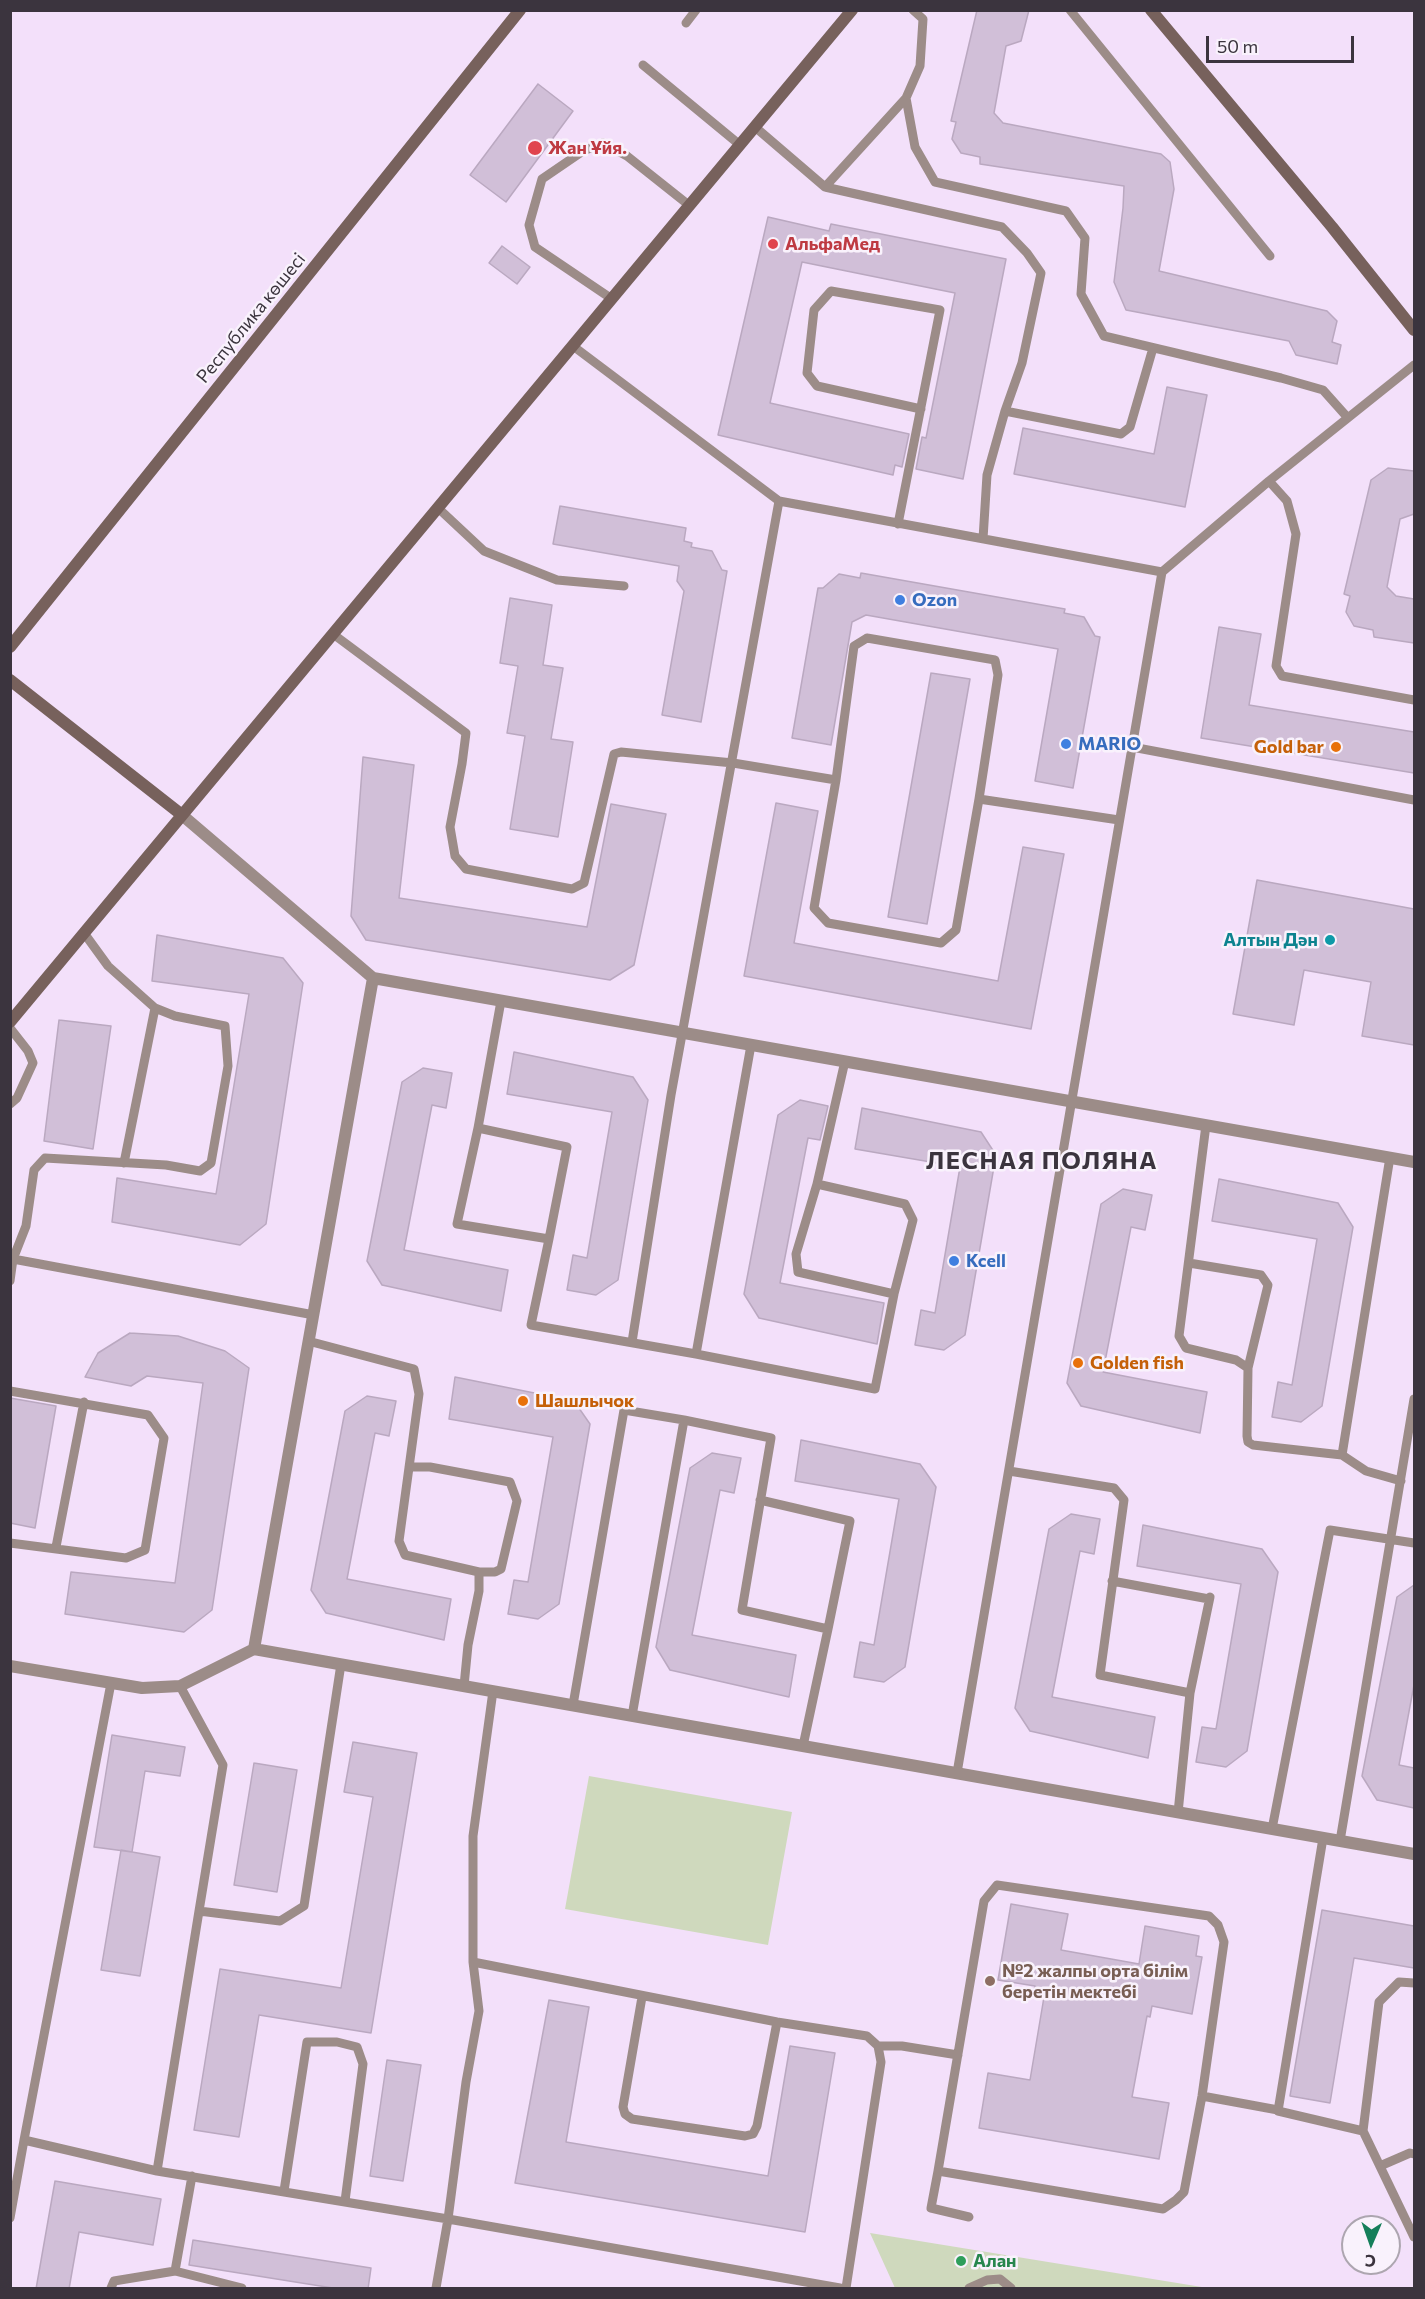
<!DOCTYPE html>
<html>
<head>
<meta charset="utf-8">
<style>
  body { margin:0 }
  #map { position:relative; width:1425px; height:2299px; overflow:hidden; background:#f3e0fa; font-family:Commissioner,sans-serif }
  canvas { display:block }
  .frame { position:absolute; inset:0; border:12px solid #3b343e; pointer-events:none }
  .north { position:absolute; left:1341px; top:2215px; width:60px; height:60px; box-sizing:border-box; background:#f9f2fc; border:2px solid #ada6b0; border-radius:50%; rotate:182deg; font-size:16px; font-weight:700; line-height:24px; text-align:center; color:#3b343e }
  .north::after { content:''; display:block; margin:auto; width:21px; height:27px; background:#157f5a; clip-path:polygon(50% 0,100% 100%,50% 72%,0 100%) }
  .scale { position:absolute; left:1206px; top:36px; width:148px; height:27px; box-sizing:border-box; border:3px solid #3b343e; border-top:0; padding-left:8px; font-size:18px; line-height:21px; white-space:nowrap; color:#3b343e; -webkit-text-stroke:4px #f9f2fc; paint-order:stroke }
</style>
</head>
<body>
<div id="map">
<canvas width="1425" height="2299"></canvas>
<div class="frame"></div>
<div class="north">С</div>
<div class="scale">50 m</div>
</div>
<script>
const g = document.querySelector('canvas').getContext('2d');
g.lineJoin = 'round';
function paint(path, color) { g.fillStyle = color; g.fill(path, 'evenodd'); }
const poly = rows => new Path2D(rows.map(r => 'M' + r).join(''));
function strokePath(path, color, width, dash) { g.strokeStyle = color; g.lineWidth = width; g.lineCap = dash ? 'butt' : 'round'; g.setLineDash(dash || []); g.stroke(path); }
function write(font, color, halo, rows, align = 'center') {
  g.font = font + ' Commissioner,sans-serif'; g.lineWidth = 5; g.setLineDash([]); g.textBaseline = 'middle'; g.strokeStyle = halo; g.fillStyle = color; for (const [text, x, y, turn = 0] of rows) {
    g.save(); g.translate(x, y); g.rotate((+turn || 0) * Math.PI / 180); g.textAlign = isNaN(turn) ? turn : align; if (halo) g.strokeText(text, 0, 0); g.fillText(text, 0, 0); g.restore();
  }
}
paint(poly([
  [589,1776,792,1812,768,1945,565,1909],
  [870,2233,1208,2288,895,2288]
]), '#cfd9bd');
const building = poly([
  [977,10,1029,10,1021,41,1006,46,994,113,1003,123,1161,154,1170,162,1174,189,1159,271,1327,311,1337,321,1332,342,1341,345,1337,364,1296,355,1289,341,1126,310,1114,282,1123,208,1124,186,980,164,980,157,961,153,952,139,956,122,951,121,977,10],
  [538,84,573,111,506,202,470,175,538,84],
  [768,217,829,231,831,224,1006,259,963,479,916,469,922,437,926,438,955,293,802,262,770,403,909,434,902,467,895,465,893,475,718,435,768,217],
  [502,246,530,267,517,284,489,263,502,246],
  [1167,387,1207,395,1185,507,1014,474,1023,428,1154,454,1167,387],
  [1388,468,1414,471,1414,514,1400,519,1387,587,1396,596,1414,599,1414,643,1374,637,1373,630,1354,626,1346,612,1350,596,1344,594,1371,480,1388,468],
  [560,506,686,528,684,541,692,543,691,547,712,551,722,570,727,571,701,722,662,715,684,591,677,581,679,566,553,544,560,506],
  [861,573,1065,609,1064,613,1084,617,1095,636,1100,637,1073,788,1035,781,1058,649,866,615,852,622,831,745,792,738,818,588,823,588,839,574,860,578,861,573],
  [510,598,552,605,543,665,563,668,551,739,573,742,558,837,510,829,525,736,507,733,518,666,500,663,510,598],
  [1219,627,1261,634,1249,705,1414,732,1414,773,1201,738,1219,627],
  [931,673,970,679,927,924,888,917,931,673],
  [363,757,414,765,399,898,587,927,611,804,666,814,634,965,610,980,366,940,351,916,363,757],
  [776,803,818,811,794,943,998,981,1023,847,1064,854,1031,1029,744,976,776,803],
  [1257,880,1414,909,1414,1045,1362,1036,1371,982,1304,970,1294,1025,1233,1014,1257,880],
  [157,935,283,958,303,983,266,1224,240,1245,112,1222,117,1178,216,1194,249,994,152,981,157,935],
  [59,1020,111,1026,93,1149,44,1141,59,1020],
  [514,1052,633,1077,648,1100,618,1280,596,1295,567,1290,573,1255,587,1258,612,1112,507,1094,514,1052],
  [423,1068,452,1073,446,1108,432,1105,404,1250,508,1270,501,1311,382,1285,367,1261,402,1082,423,1068],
  [800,1100,828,1106,820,1140,808,1138,780,1283,884,1303,877,1344,759,1318,744,1294,778,1115,800,1100],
  [862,1108,981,1132,996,1155,965,1335,944,1350,915,1345,921,1310,935,1313,960,1167,855,1149,862,1108],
  [1219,1179,1338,1203,1353,1227,1322,1406,1301,1422,1272,1417,1278,1382,1292,1385,1317,1239,1212,1221,1219,1179],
  [1123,1189,1152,1195,1145,1230,1131,1227,1103,1372,1207,1392,1200,1433,1081,1406,1067,1383,1101,1204,1123,1189],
  [130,1333,178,1336,225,1351,249,1368,212,1610,184,1632,65,1614,71,1572,175,1583,203,1383,147,1376,131,1386,85,1377,98,1353,130,1333],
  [455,1377,574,1401,590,1424,559,1604,538,1619,508,1614,514,1580,528,1582,553,1437,449,1419,455,1377],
  [367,1396,396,1401,389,1436,375,1433,347,1579,451,1599,444,1640,326,1613,311,1590,345,1411,367,1396],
  [10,1398,56,1406,35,1528,10,1523,10,1398],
  [801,1440,920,1464,936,1487,905,1667,884,1682,854,1677,860,1642,874,1645,899,1499,795,1481,801,1440],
  [712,1453,741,1458,734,1493,720,1490,692,1635,796,1655,789,1697,670,1670,656,1647,690,1468,712,1453],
  [1071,1514,1100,1519,1094,1554,1080,1551,1052,1697,1155,1717,1148,1758,1030,1731,1015,1708,1049,1529,1071,1514],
  [1143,1525,1262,1549,1278,1572,1247,1751,1226,1767,1196,1762,1202,1727,1216,1729,1241,1584,1137,1566,1143,1525],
  [1414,1585,1414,1685,1399,1765,1414,1768,1414,1808,1377,1800,1362,1776,1397,1597,1414,1585],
  [112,1735,185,1747,180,1776,145,1771,132,1852,94,1847,112,1735],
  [353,1742,417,1753,371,2033,259,2015,239,2137,194,2130,220,1969,341,1988,373,1797,344,1792,353,1742],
  [254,1763,297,1770,277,1892,234,1885,254,1763],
  [121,1850,160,1857,140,1976,101,1970,121,1850],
  [1011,1904,1068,1914,1061,1950,1139,1964,1145,1926,1199,1936,1196,1956,1202,1957,1192,2014,1152,2006,1150,2017,1147,2016,1132,2097,1169,2103,1159,2159,979,2128,988,2073,1030,2080,1044,1997,1033,1995,1035,1986,998,1980,1011,1904],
  [1322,1910,1414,1926,1414,1968,1354,1958,1330,2103,1290,2096,1322,1910],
  [549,2000,589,2007,566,2142,768,2176,790,2046,835,2053,805,2232,515,2183,549,2000],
  [387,2060,421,2065,403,2181,370,2176,387,2060],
  [55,2181,161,2199,153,2245,79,2232,69,2289,36,2289,55,2181],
  [193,2240,371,2268,368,2289,339,2289,189,2265,193,2240]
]);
paint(building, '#d1bfd8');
strokePath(building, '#baa8c0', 1.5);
strokePath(poly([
  [1070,10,1270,256],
  [686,23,696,10],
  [643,65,740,145],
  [906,98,915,147,935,182,1066,211,1085,238,1081,294,1104,336,1281,378,1323,390,1348,418],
  [755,127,825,187,906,98,920,66,923,19,913,10],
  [825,187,1002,227,1027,253,1041,273,1022,363,1005,411,987,475,983,539],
  [612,299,535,247,529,225,542,179,583,151,603,143,627,156,690,206],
  [573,346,779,501,671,1095,632,1342],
  [1005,411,1121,434,1130,427,1153,348],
  [1269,481,1287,501,1296,534,1276,666,1282,676,1414,700],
  [779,501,1162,572,1269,481,1414,365],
  [438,508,484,551,557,580,624,586],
  [898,524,940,310,831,291,814,310,807,373,817,386,921,409],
  [333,634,466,733,462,764,450,827,455,856,466,869,572,889,584,883,614,754,621,752,733,763,836,780],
  [867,638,995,660,998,675,979,799,956,930,941,943,828,923,814,908,836,780,854,646,867,638],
  [1132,747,1414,800],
  [979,799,1119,820],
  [10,1028,28,1051,33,1063,17,1098,10,1104],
  [1206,1125,1179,1336,1186,1348,1236,1360,1248,1368,1247,1436,1248,1442,1253,1445,1342,1455,1390,1157],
  [478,1128,501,1001],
  [124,1163,155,1008],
  [817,1184,905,1204,913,1220,894,1294],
  [549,1239,457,1224,478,1128,567,1147,549,1239,531,1325,696,1354,875,1389,894,1294,798,1272,796,1254,817,1184,845,1061],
  [10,1259,13,1259,26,1226,34,1170,45,1158,166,1165,200,1171,211,1163,228,1066,225,1026,175,1016,155,1008,108,966,84,933],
  [1189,1263,1261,1275,1268,1285,1248,1368],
  [10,1281,13,1259,314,1315],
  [308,1341,414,1369,419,1394,399,1541,405,1555,479,1572,479,1591,468,1645,464,1686],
  [696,1354,751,1045],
  [10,1391,148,1415,164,1438,145,1550,126,1558,10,1543],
  [1342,1455,1366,1471,1401,1481],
  [409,1467,430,1467,510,1482,517,1501,501,1569,495,1572,479,1572],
  [1009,1471,1114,1488,1124,1500,1100,1675,1190,1693,1178,1813],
  [760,1500,850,1521,828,1629],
  [56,1547,84,1402],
  [1112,1581,1209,1599,1210,1597,1190,1693],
  [111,1683,24,2140,157,2171,199,1911],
  [180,1686,223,1765,199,1911,280,1921,304,1906,341,1664],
  [493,1691,473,1836,473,1962,777,2022,867,2036,878,2046,881,2062,846,2288],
  [573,1705,624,1410,684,1420,771,1438,742,1610,828,1629,803,1746],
  [632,1716,684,1420],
  [957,1773,1162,572],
  [1272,1829,1330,1530,1414,1543],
  [1323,1838,1278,2111,1363,2131,1414,2237],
  [1340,1841,1414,1399],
  [997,1885,1209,1916,1218,1925,1224,1942,1202,2096,1184,2192,1176,2200,1163,2209,938,2171,984,1901,997,1885],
  [473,1962,479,2011,466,2082,448,2219,840,2288],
  [642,1997,623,2107,625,2114,632,2119,745,2136,753,2134,757,2126,777,2022],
  [878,2046,902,2046,958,2055],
  [1202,2096,1278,2110],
  [1363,2131,1379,2002,1399,1982,1414,1983],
  [1380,2166,1410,2153,1414,2154],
  [157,2171,448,2219,436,2288],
  [938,2171,931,2208,969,2217],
  [284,2191,307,2042,337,2042,357,2047,363,2064,345,2201],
  [10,2218,24,2140],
  [175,2271,242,2288],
  [111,2288,114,2281,175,2271,192,2176],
  [969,2288,987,2280,1000,2279,1011,2288]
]), '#9c8c88', 9);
strokePath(poly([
  [182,815,373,978,1414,1162],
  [254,1649,373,978],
  [10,1666,142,1688,180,1686,254,1649,1414,1854]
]), '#9c8c88', 12);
strokePath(poly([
  [1151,10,1332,227,1414,330],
  [10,647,520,10],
  [10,680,182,815],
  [10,1022,852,10]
]), '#77615c', 12);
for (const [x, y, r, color] of [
  [535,148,8,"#e0444e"],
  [773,244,6,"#e0444e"],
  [900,600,6,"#3f7fe0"],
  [1066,744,6,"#3f7fe0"],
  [1336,747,6,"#e8710a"],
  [1330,940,6,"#0f9aa8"],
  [954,1261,6,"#3f7fe0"],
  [1078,1363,6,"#e8710a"],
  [523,1401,6,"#e8710a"],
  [990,1981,6,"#8d6e63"],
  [961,2261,6,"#2e9e5b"]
]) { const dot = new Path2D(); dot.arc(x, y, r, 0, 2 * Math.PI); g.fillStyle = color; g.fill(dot); strokePath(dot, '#f9f2fc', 2); }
write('bold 18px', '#be3a42', '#f9f2fc', [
  ["Жан Ұйя.",548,148],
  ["АльфаМед",785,244]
], 'left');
write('18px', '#3b343e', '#f9f2fc', [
  ["Республика көшесі",251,318,-51]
]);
write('bold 18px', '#366cbe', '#f9f2fc', [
  ["Ozon",912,600],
  ["MARIO",1078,744],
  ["Kcell",966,1261]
], 'left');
write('bold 18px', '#c56008', '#f9f2fc', [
  ["Gold bar",1324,747,"right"],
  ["Golden fish",1090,1363],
  ["Шашлычок",535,1401]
], 'left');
write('bold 18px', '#0d838f', '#f9f2fc', [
  ["Алтын Дән",1318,940]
], 'right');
write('bold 18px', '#785e54', '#f9f2fc', [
  ["№2 жалпы орта білім",1002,1971],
  ["беретін мектебі",1002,1992]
], 'left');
write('bold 18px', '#27864d', '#f9f2fc', [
  ["Алан",973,2261]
], 'left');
g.letterSpacing = '1.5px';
write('bold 24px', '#3b343e', '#f9f2fc', [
  ["ЛЕСНАЯ ПОЛЯНА",1042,1161]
]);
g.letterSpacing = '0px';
</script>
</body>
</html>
